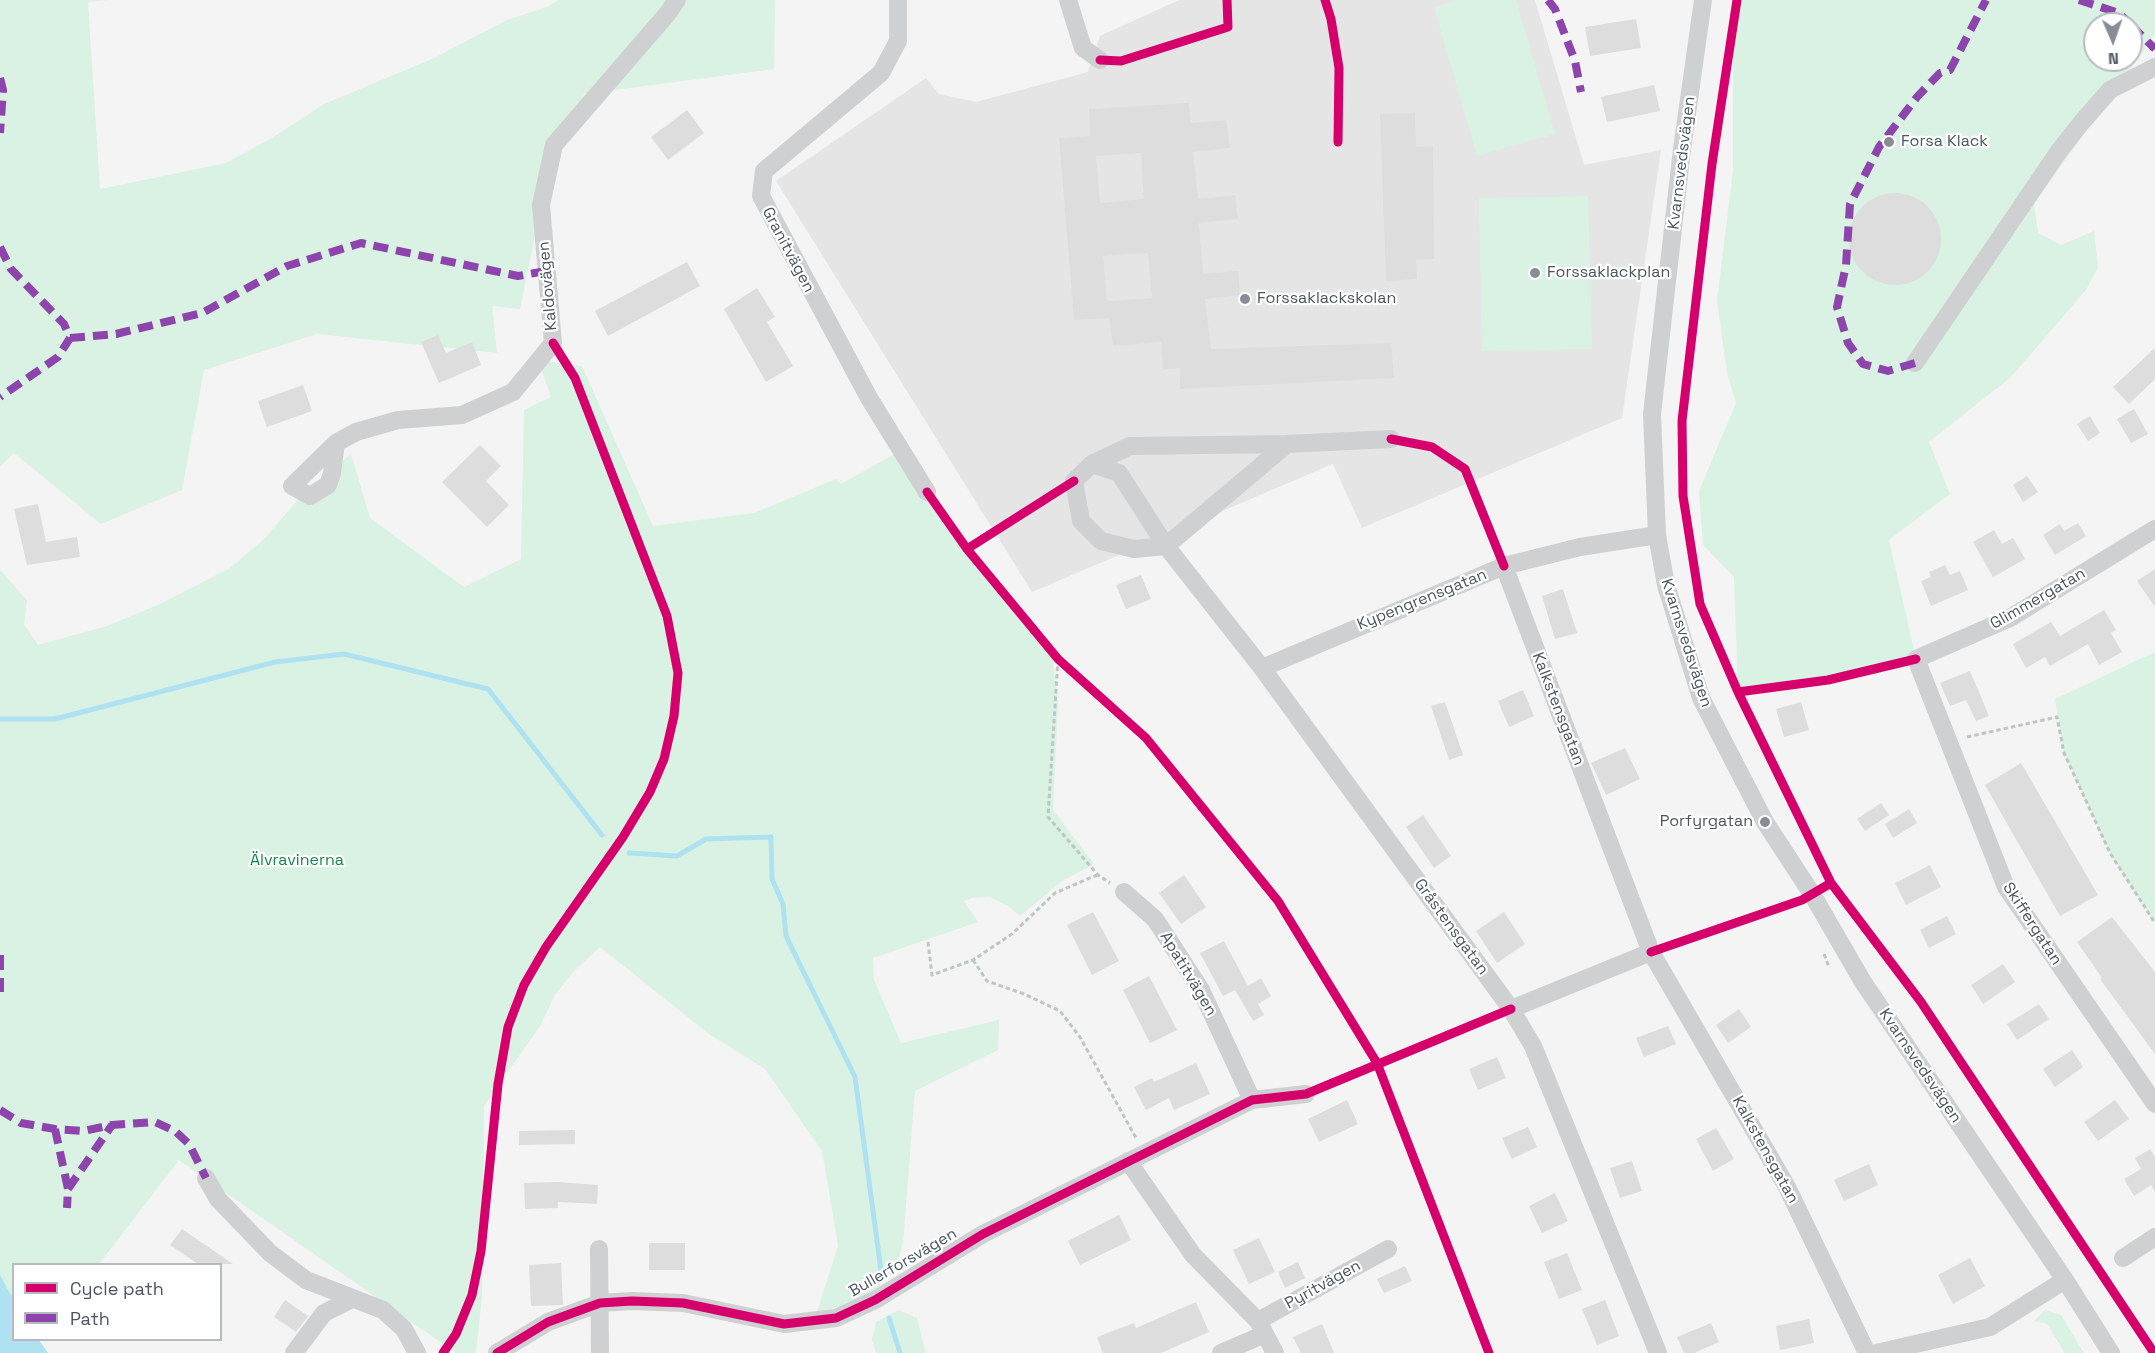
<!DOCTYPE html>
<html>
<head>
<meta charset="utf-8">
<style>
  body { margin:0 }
  #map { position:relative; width:2155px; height:1353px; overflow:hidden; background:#f4f4f4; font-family:"Space Grotesk",sans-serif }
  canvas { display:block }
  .legend { position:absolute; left:12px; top:1263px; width:210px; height:78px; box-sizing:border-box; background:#fff; border:2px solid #b7bbc0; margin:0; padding:8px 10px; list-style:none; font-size:18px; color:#4a5661 }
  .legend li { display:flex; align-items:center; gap:12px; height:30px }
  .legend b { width:30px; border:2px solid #b7bbc0 }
  .north { position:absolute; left:2083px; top:12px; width:60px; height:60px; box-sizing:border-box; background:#fff; border:2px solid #b7bbc0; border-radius:50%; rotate:178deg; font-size:16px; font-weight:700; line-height:24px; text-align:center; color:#4a5661 }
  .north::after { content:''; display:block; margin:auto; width:21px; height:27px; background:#868d94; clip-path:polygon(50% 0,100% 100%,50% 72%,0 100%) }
</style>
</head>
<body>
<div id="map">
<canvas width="2155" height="1353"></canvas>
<ul class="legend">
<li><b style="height:8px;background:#d6006c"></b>Cycle path</li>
<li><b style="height:8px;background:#8e44ad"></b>Path</li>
</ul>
<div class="north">N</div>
</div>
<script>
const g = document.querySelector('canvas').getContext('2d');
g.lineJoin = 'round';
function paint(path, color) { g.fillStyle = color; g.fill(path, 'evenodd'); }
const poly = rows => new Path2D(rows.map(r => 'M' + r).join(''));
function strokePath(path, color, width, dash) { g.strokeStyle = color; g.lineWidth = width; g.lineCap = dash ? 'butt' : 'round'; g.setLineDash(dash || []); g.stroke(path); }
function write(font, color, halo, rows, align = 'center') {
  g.font = font + ' "Space Grotesk",sans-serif'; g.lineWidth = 4.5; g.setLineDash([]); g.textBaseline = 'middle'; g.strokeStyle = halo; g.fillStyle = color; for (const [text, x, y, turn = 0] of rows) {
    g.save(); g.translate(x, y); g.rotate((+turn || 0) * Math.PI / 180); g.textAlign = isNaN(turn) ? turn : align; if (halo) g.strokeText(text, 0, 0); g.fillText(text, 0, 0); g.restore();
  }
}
paint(poly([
  [1179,0,1535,0,1584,165,1661,150,1622,418,1362,528,1333,464,1032,592,776,181,926,78,939,94,976,102,1088,72,1100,36]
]), '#e6e5e6');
paint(poly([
  [0,0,109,0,88,2,100,189,226,163,272,138,324,104,432,59,507,20,547,7,558,0,775,0,774,69,584,94,557,157,539,216,520,309,492,306,497,353,317,334,204,370,182,490,101,524,14,453,0,466],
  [1458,0,1516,0,1555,134,1477,156,1434,7],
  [1737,0,2155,0,2155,34,2034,204,2038,233,2061,245,2094,231,2098,267,2086,290,2011,377,1929,442,1950,494,1889,540,1916,659,1828,680,1738,692,1734,577,1703,545,1699,491,1736,403,1727,373,1717,301,1733,170,1733,25],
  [2095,24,2131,24,2131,60,2095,60],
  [1588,196,1592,349,1482,351,1479,198],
  [538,360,582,366,653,526,754,513,836,479,841,484,900,451,954,529,996,581,1035,624,1051,647,1058,702,1053,810,1094,864,1062,881,1020,916,1008,906,990,897,972,898,964,901,978,922,873,958,874,980,901,1043,999,1020,998,1050,915,1091,903,1243,894,1276,886,1275,882,1270,880,1291,816,1315,838,1246,822,1151,765,1069,709,1034,600,947,573,972,555,995,540,1026,484,1106,482,1297,476,1353,456,1353,179,1160,99,1264,14,1264,13,1329,0,1305,0,570,27,600,24,625,38,645,107,626,160,604,230,568,264,539,308,488,351,454,370,518,464,587,521,559,524,410,551,397],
  [2155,652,2155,923,2110,853,2064,753,2055,699],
  [899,1310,917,1318,926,1353,876,1353,872,1339,876,1322],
  [2045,1310,2061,1315,2084,1353,2065,1353,2047,1324,2034,1321]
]), '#d9f2e3');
paint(poly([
  [0,1275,13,1299,14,1340,39,1340,48,1353,0,1353]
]), '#aee2f0');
strokePath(poly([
  [0,719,55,719,275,662,344,654,488,689,602,835],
  [629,853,677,856,706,839,771,837,772,879,783,904,786,936,855,1077,882,1278],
  [889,1318,900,1353]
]), '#aee2f0', 5);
paint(poly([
  [1636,19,1641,48,1590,56,1585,27],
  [1654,85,1660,111,1607,122,1601,97],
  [1189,103,1191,123,1226,120,1230,148,1193,152,1198,199,1235,195,1238,219,1199,223,1203,274,1238,271,1240,295,1205,299,1211,349,1391,343,1394,378,1180,389,1180,368,1163,369,1161,342,1113,346,1109,318,1074,320,1059,138,1090,136,1089,109],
  [1141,153,1144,199,1100,203,1096,156],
  [1148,253,1152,298,1107,301,1103,256],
  [687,110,704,133,668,160,651,137],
  [1415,113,1416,147,1433,146,1434,259,1416,260,1417,279,1386,281,1380,114],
  '1849 239a46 46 0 1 1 92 0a46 46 0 1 1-92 0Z',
  [687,262,700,286,608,336,595,311],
  [757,288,775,317,767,322,793,366,766,382,724,309],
  [438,335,446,353,472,342,481,365,439,383,421,342],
  [2155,348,2155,379,2129,404,2113,387],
  [303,385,312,411,267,427,258,401],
  [2134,409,2148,434,2131,443,2117,419],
  [2090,416,2100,433,2088,441,2077,424],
  [480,445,501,466,486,481,509,505,487,527,442,482],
  [2027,476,2038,492,2023,502,2013,485],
  [38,504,46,542,77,537,80,557,27,565,14,509],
  [2078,523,2086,536,2055,555,2043,535,2060,524,2064,531],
  [1994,530,2002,544,2013,538,2025,559,1993,577,1973,542],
  [1945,565,1950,575,1960,571,1968,590,1931,606,1921,581,1931,577,1929,572],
  [2155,569,2155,607,2137,581],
  [1141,575,1151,599,1126,609,1116,585],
  [1563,589,1577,633,1555,639,1542,596],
  [2104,610,2116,630,2111,633,2122,652,2099,665,2088,644,2050,666,2045,657,2026,668,2013,644,2051,622,2060,636],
  [1970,671,1989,716,1976,721,1966,700,1950,706,1940,683],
  [1523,690,1534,716,1509,727,1498,701],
  [1445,702,1463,755,1449,760,1431,706],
  [1801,702,1809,730,1784,737,1776,709],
  [1625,748,1640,779,1606,795,1591,763],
  [2021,763,2098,895,2060,916,1985,785],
  [1881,803,1889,815,1865,831,1857,819],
  [1909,809,1917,823,1893,838,1885,824],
  [1423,815,1451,856,1434,868,1406,827],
  [1930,865,1941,887,1906,905,1895,883],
  [1184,875,1206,907,1181,924,1159,893],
  [1093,912,1119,961,1092,975,1067,925],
  [1504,912,1525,944,1497,963,1476,931],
  [1947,916,1956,934,1929,948,1920,930],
  [2112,917,2155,972,2155,1054,2100,979,2102,978,2077,942],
  [1224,941,1248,986,1261,978,1271,996,1258,1004,1264,1015,1253,1021,1235,990,1223,996,1200,953],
  [2003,964,2015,982,1983,1004,1971,985],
  [1149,976,1177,1030,1150,1043,1123,990],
  [2039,1004,2049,1019,2017,1040,2007,1024],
  [1739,1009,1751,1027,1728,1043,1716,1025],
  [1668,1026,1676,1044,1644,1057,1636,1038],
  [2072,1050,2083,1067,2055,1087,2043,1069],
  [1497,1057,1506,1078,1478,1090,1469,1069],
  [1196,1063,1210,1094,1174,1110,1169,1098,1146,1110,1134,1087,1152,1078,1154,1082],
  [1347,1100,1358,1124,1319,1142,1308,1119],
  [2115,1100,2129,1119,2098,1141,2084,1122],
  [1528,1127,1537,1147,1512,1159,1502,1138],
  [1716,1128,1734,1159,1713,1171,1696,1139],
  [575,1130,575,1144,519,1145,519,1131],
  [2150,1149,2155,1157,2155,1192,2151,1185,2134,1196,2124,1179,2141,1169,2135,1158],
  [1632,1161,1642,1191,1620,1198,1610,1168],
  [1869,1164,1878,1185,1844,1201,1834,1180],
  [558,1182,598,1185,597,1204,558,1202,558,1208,525,1209,524,1183],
  [1555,1193,1568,1221,1542,1233,1529,1206],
  [1119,1215,1131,1240,1080,1265,1068,1241],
  [182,1229,233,1264,198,1264,170,1245],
  [1259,1238,1275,1272,1249,1284,1233,1250],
  [649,1243,685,1243,685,1270,649,1270],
  [1567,1253,1582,1290,1559,1299,1544,1262],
  [1970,1258,1985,1286,1953,1304,1938,1275],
  [1298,1262,1305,1278,1285,1288,1278,1272],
  [561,1263,563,1305,531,1306,529,1265],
  [1405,1266,1412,1281,1384,1293,1377,1279],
  [285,1300,308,1316,296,1332,274,1317],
  [1605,1300,1619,1336,1597,1345,1582,1309],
  [1196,1302,1209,1332,1161,1353,1103,1353,1097,1337,1134,1323,1136,1328],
  [1809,1319,1814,1343,1780,1350,1776,1326],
  [1711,1323,1719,1342,1694,1353,1684,1353,1677,1337],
  [1322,1324,1334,1353,1301,1353,1293,1337]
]), '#ddddde');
strokePath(poly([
  [1058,659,1048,817,1098,875,1110,883],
  [1967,737,2057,717,2064,753,2110,853,2155,923],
  [928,942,932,975,973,960,1012,934,1055,893,1097,875],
  [1824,954,1829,967],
  [973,960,987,981,1024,994,1060,1011,1080,1037,1136,1138]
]), '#bcc7c4', 3, [4.5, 3]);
strokePath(poly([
  [898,0,898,41,881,73,764,171,761,196,869,398,927,492],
  [1068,0,1083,48,1100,60],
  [1703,0,1682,149,1652,414,1657,535,1666,585,1701,698,1765,822,1812,894,1863,982,2065,1280,2111,1353],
  [1915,363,2059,151,2082,122,2110,90,2155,67],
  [336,443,332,473,328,485,310,496,292,486,336,443,356,432,398,420,462,415,513,392,553,343,541,205,554,145,668,13,677,0],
  [1092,464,1130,446,1287,444,1391,439],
  [2155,529,2010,618,1916,659,2006,887,2155,1104],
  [1166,546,1134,549,1101,541,1081,521,1074,481,1092,464,1119,473,1166,546,1262,668,1511,1009,1533,1046,1658,1353],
  [1166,546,1287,444],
  [1504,566,1651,952,1787,1187,1867,1353],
  [1262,668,1504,566,1580,547,1657,535],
  [1124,892,1155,919,1201,990,1252,1100],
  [1511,1009,1651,952],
  [1128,1161,1193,1255,1258,1321,1275,1353],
  [206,1178,218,1199,270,1253,306,1280,383,1310,404,1329,417,1353],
  [599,1249,600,1353],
  [2123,1258,2155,1237],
  [1258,1321,1388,1249],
  [294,1353,324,1313,350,1300],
  [497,1353,548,1322,600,1303,632,1301,683,1303,784,1324,836,1318,875,1300,983,1234,1252,1100,1306,1094],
  [1221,1353,1265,1334],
  [1876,1353,1990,1327,2065,1280]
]), '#ced0d2', 18);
strokePath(poly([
  [1548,0,1555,9,1575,61,1581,92],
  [2079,0,2119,13,2130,24],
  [2131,25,2155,49],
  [0,78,3,90,0,133],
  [0,247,11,269,64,324,70,338,58,357,0,397],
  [70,338,116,334,202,313,287,266,361,243,518,276,546,271],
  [1915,363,1888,371,1863,364,1848,343,1837,307,1846,265,1850,204,1879,147,1917,97,1940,73,1950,70,1986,0],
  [0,955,0,992],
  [0,1110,21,1123,55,1129,83,1131,112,1125,155,1122,175,1131,189,1144,206,1178],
  [55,1129,68,1189,67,1208],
  [68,1189,112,1125]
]), '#8e44ad', 8, [15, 8]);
strokePath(poly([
  [1325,0,1331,19,1339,68,1338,142],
  [1737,0,1712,164,1682,421,1683,496,1700,604,1738,692,1831,883,1921,1002,2154,1353],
  [1100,60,1121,61,1228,27,1227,0],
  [1391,439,1432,447,1465,469,1504,566],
  [927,492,967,549,1058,659,1146,738,1278,901,1377,1063,1489,1353],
  [967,549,1074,481],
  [1738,692,1828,680,1916,659],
  [1651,952,1802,900,1831,883],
  [443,1353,456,1334,472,1295,481,1251,498,1084,508,1027,524,985,546,947,623,837,650,792,664,759,674,716,678,673,667,616,575,378,553,343],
  [497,1353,548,1322,600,1303,632,1301,683,1303,784,1324,836,1318,875,1300,983,1234,1252,1100,1306,1094,1511,1009]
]), '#d6006c', 9);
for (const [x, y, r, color] of [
  [1889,142,6,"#868d94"],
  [1535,273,6,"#868d94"],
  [1245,299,6,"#868d94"],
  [1765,822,6,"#868d94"]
]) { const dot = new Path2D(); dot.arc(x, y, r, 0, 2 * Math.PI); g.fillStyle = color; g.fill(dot); strokePath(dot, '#fff', 2); }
write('16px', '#4a5661', '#fff', [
  ["Forsa Klack",1901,142],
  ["Forssaklackplan",1547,273],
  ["Forssaklackskolan",1257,299],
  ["Porfyrgatan",1753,822,"right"]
], 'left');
write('16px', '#4a5661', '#fff', [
  ["Kvarnsvedsvägen",1682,163,-83],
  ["Granitvägen",788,250,62],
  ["Kaldovägen",548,286,-95],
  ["Glimmergatan",2038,599,-30],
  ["Kypengrensgatan",1422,600,-22],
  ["Kvarnsvedsvägen",1686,643,72],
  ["Kalkstensgatan",1558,709,69],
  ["Skiffergatan",2032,924,57],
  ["Gråstensgatan",1451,927,54],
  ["Apatitvägen",1188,974,59],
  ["Kvarnsvedsvägen",1920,1066,56],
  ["Kalkstensgatan",1765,1150,61],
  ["Bullerforsvägen",903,1263,-30],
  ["Pyritvägen",1323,1285,-29]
]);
write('16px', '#17864f', '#fff', [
  ["Älvravinerna",297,861]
]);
</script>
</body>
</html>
